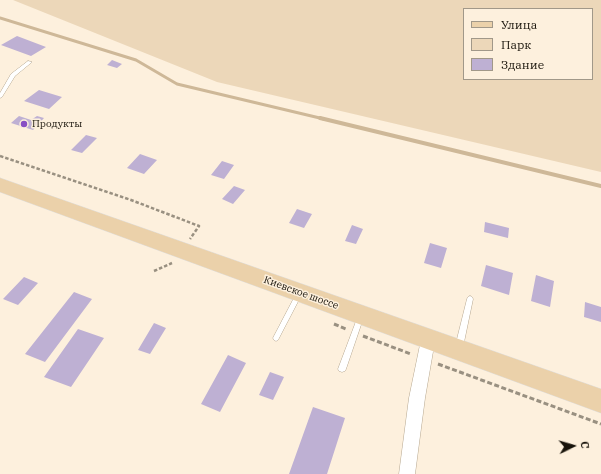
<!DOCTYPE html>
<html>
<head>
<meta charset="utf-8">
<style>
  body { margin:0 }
  #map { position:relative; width:601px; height:474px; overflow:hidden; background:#fdf0dd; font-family:"IBM Plex Serif",serif }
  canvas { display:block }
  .legend { position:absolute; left:463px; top:8px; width:130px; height:72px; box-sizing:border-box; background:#fdf0dd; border:1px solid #a19889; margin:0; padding:5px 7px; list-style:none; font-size:12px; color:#18130a }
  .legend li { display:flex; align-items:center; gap:8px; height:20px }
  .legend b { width:20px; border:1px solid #a19889 }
  .north { position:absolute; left:553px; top:426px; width:40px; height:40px; -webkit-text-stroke:3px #fdf0dd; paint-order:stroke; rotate:85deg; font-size:11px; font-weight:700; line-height:16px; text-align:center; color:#18130a }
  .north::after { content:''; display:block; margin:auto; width:14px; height:18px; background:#18130a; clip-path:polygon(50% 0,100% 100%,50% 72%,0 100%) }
</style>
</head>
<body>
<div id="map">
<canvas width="601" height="474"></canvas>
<ul class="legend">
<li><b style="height:5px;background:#ebd1aa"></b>Улица</li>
<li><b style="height:11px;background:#ecd7b9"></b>Парк</li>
<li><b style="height:11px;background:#beb0d3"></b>Здание</li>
</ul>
<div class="north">С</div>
</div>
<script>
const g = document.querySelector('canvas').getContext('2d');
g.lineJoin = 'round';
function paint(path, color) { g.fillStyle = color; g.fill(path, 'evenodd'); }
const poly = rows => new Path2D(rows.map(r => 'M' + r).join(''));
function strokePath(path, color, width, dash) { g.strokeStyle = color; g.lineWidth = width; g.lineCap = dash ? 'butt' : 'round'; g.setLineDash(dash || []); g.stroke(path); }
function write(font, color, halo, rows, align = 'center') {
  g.font = font + ' "IBM Plex Serif",serif'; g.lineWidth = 3; g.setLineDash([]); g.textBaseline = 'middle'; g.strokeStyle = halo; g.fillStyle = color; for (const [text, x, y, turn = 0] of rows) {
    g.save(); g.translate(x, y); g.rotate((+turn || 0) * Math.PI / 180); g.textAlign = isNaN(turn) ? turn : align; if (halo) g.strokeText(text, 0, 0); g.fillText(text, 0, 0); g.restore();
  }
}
paint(poly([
  [13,0,601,0,601,172,217,82],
  [464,9,592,9,592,79,464,79]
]), '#ecd7b9');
strokePath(poly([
  [0,18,136,60,177,84,324,119]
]), '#ceb898', 3);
strokePath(poly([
  [320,118,601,186]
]), '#ceb898', 4);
paint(poly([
  [17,36,46,47,31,56,1,45],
  [112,60,122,64,117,68,107,65],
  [39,90,62,97,49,109,24,101],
  [19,116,31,120,37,116,44,118,33,130,11,123],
  [86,135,97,138,82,153,71,150],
  [140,154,157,160,144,174,127,168],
  [222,161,234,165,224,179,211,175],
  [234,186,245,190,233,204,222,199],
  [297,209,312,214,304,228,289,223],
  [485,222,509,228,508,238,484,232],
  [352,225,363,229,356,244,345,241],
  [430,243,447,248,441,268,424,263],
  [486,265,513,273,509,295,481,286],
  [536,275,554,281,550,307,531,301],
  [24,277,38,283,18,305,3,299],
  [74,292,92,299,45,362,25,354],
  [585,302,601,307,601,322,584,317],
  [154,323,166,328,150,354,138,350],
  [78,329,104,338,71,387,44,377],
  [228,355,246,363,220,412,201,404],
  [270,372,284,377,273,400,259,395],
  [313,407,345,418,327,474,289,474]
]), '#beb0d3');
const service = poly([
  [28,61,32,62,15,76,2,97,0,98,0,93,11,74,28,61],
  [299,291,301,292,302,294,278,340,276,341,274,340,273,338,274,336,297,292,299,291],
  [470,296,472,297,473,299,463,347,461,349,459,350,457,349,455,347,467,299,468,297,470,296],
  [361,313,363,314,364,316,346,369,345,371,342,372,339,371,338,369,358,316,359,314,361,313]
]);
const minor = poly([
  [428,334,433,336,435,340,425,398,415,474,399,474,409,398,421,340,423,336,428,334]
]);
const primary = poly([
  [0,178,601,389,601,413,0,192,0,178]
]);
strokePath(service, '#b6a790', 1);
strokePath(minor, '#b6a790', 1);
strokePath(primary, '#dfdedd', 1);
strokePath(poly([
  [0,156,131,200,199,226,190,239],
  [154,271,172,263]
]), '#999081', 2.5, [3.5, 2]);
strokePath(poly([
  [334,324,346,329],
  [363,336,411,354],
  [438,364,601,424]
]), '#999081', 3, [5, 2.5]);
paint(service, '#fff');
paint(minor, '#fff');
paint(primary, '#ebd1aa');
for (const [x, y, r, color] of [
  [24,124,4,"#884ec4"]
]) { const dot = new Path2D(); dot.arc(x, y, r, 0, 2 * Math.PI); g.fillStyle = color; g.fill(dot); strokePath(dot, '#fdf0dd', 1.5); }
write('10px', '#18130a', '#fdf0dd', [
  ["Продукты",32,124]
], 'left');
write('10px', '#18130a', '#fdf0dd', [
  ["Киевское шоссе",301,293,20]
]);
</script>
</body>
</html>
